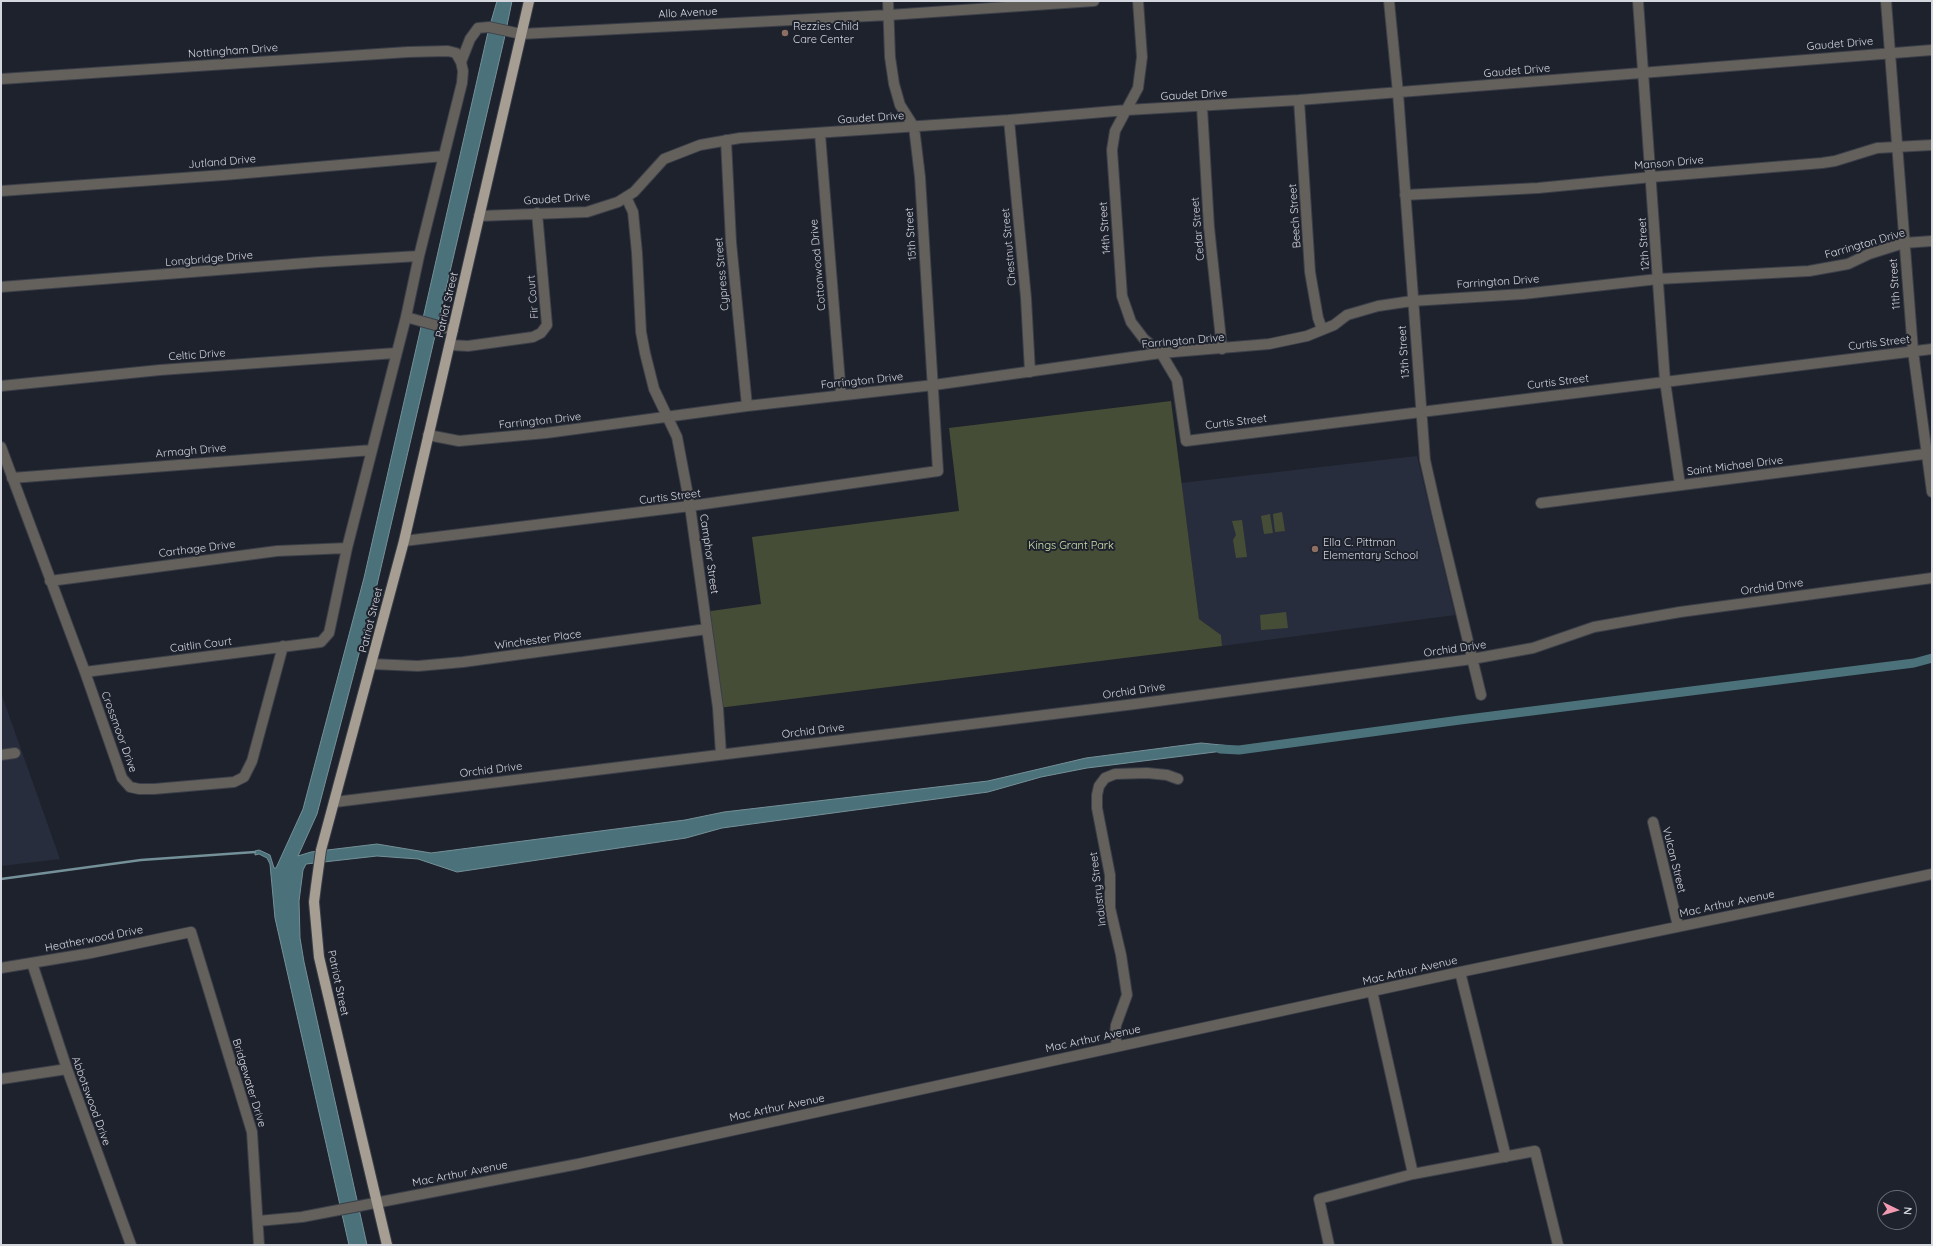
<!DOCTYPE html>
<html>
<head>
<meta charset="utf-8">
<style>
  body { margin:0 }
  #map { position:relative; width:1933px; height:1246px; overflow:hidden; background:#1e222d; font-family:Quicksand,sans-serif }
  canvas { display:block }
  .frame { position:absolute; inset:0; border:2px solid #d5d7df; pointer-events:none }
  .north { position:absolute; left:1877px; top:1190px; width:40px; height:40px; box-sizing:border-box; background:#1e222d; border:1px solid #676a74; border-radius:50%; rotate:95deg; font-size:11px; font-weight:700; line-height:16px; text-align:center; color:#d5d7df }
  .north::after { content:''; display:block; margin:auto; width:14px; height:18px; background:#f19ab2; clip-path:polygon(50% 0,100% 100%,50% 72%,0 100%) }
</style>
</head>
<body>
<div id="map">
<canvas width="1933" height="1246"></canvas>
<div class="frame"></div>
<div class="north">N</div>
</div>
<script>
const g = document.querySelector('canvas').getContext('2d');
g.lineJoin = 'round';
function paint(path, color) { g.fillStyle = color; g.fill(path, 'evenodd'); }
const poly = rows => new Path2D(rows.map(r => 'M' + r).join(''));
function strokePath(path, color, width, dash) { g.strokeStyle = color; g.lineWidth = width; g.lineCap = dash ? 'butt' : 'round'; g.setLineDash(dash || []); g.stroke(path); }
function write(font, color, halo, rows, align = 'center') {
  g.font = font + ' Quicksand,sans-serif'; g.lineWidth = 4; g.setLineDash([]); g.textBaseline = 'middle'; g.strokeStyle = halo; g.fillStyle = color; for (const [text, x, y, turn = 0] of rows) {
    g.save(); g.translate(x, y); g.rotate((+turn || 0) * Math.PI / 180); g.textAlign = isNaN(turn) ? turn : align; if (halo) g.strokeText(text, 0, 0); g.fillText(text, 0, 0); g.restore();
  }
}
paint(poly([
  [1417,456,1455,615,1222,646,1221,635,1199,619,1181,483],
  [1,693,60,859,1,866]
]), '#282d3d');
paint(poly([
  [1171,401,1199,619,1221,635,1222,646,718,708,704,612,761,604,752,537,959,511,949,428],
  [1282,512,1285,531,1275,532,1273,514],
  [1270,514,1273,533,1264,534,1261,516],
  [1242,520,1247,557,1236,558,1233,540,1236,535,1232,521],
  [1286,612,1288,628,1261,630,1260,615]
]), '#464d36');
const water = poly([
  [497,1,512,1,504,40,376,589,317,814,298,856,311,852,377,844,431,853,685,820,724,812,988,781,1086,758,1201,743,1231,746,1231,750,1087,768,1041,777,988,792,722,828,686,838,457,872,418,859,377,856,306,864,303,870,299,901,300,938,304,962,367,1245,349,1245,275,918,270,864,267,858,259,854,255,855,255,851,259,850,270,855,274,868,276,868,303,809,364,578,488,32,497,1]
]);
paint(water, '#4b727a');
strokePath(water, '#749098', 1);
strokePath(poly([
  [1,879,141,860,255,852]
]), '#749098', 2.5);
strokePath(poly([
  [1220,749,1239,750,1460,720,1914,663,1932,658]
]), '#4b727a', 9);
const minor = poly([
  [1138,1,1142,57,1138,88,1115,131,1112,150,1122,296,1131,322,1144,339,1161,353,1177,380,1186,441,1932,349],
  [1389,1,1398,93,1425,460,1437,513,1481,695],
  [1638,1,1665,381,1680,485],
  [1886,1,1913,351,1932,492],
  [461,62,470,39,478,28,489,27,521,34,889,15,1094,1],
  [1,79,408,52,448,51,456,53,461,62,463,71,462,83,419,256,406,317,347,548,329,633,321,642,85,672],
  [1299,100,1310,272,1318,318,1322,329],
  [1202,107,1209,227,1222,349],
  [1009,120,1026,298,1030,372],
  [820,134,841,395],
  [726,140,731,242,747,406],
  [1,191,224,175,444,156],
  [1405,195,1538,188,1652,177,1822,163,1835,161,1877,148,1932,145],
  [626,197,633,212,637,253,641,332,645,353,654,389,677,437,690,506,718,708,721,754],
  [479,216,587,212,618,202,634,192,664,159,700,145,740,138,1009,120,1127,110,1299,100,1932,50],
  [1,287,319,262,419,256],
  [406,317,453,330],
  [450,345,468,346,533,337,541,333,547,325,537,213],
  [1,386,160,370,396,353],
  [428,435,459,441,546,433,747,406,934,385,1161,353,1269,344,1307,336,1334,325,1347,315,1378,306,1412,301,1523,294,1658,279,1809,271,1848,264,1869,254,1904,243,1932,241],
  [1,447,85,672,122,778,130,787,139,789,154,789,234,782,244,777,252,761,283,646],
  [12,478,372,450],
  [1541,503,1932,453],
  [404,541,690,506,938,471,920,177,914,127,900,105,894,84,890,57,888,1],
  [50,581,277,551,347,548],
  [372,664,418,666,463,662,707,629],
  [1,755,15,753],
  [335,802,1135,704,1472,659,1533,648,1594,627,1680,612,1932,578],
  [1653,822,1678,926],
  [32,963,67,1069,131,1245],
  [1,968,91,953,191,932,252,1132,259,1245],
  [1460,972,1506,1157],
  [1372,991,1413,1174],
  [1117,1046,1115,1034,1116,1025,1127,995,1121,955,1110,908,1110,875,1097,808,1097,795,1099,786,1105,778,1115,774,1147,773,1167,775,1178,779],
  [1,1079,67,1069],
  [258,1221,302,1217,578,1164,1460,972,1932,874],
  [1329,1245,1319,1199,1413,1174,1535,1151,1558,1245]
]);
const major = poly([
  [387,1245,319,957,314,902,316,886,321,850,404,541,529,1]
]);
strokePath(minor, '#3b3f49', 12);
strokePath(major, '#3b3f49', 12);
strokePath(minor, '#64605b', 10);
strokePath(major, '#a69e93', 10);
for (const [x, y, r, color] of [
  [785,33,4,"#8d6e63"],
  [1315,549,4,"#8d6e63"]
]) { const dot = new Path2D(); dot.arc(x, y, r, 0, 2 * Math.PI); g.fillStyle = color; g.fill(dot); strokePath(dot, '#1e222d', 1.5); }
write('11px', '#d5d7df', '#1e222d', [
  ["Allo Avenue",688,13,-3],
  ["Gaudet Drive",1840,44,-5],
  ["Nottingham Drive",233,51,-4],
  ["Gaudet Drive",1517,71,-5],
  ["Gaudet Drive",1194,95,-3],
  ["Gaudet Drive",871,118,-4],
  ["Jutland Drive",222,162,-5],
  ["Manson Drive",1669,163,-5],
  ["Gaudet Drive",557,199,-4],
  ["Beech Street",1295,216,-94],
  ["14th Street",1105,228,-94],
  ["Cedar Street",1198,229,-95],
  ["15th Street",911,234,-94],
  ["12th Street",1644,244,-94],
  ["Farrington Drive",1865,244,-16],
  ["Chestnut Street",1009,247,-95],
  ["Longbridge Drive",209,259,-5],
  ["Cottonwood Drive",818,265,-95],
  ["Cypress Street",722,274,-95],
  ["Farrington Drive",1498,282,-4],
  ["11th Street",1895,284,-94],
  ["Fir Court",533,297,-95],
  ["Patriot Street",447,305,-77],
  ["Farrington Drive",1183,341,-5],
  ["Curtis Street",1879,343,-7],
  ["13th Street",1404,352,-94],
  ["Celtic Drive",197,355,-4],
  ["Farrington Drive",862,381,-6],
  ["Curtis Street",1558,382,-7],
  ["Farrington Drive",540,421,-6],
  ["Curtis Street",1236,422,-7],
  ["Armagh Drive",191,451,-5],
  ["Saint Michael Drive",1735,466,-7],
  ["Curtis Street",670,497,-7],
  ["Carthage Drive",197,549,-7],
  ["Camphor Street",709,554,82],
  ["Orchid Drive",1772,587,-8],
  ["Patriot Street",371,620,-76],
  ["Winchester Place",538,640,-8],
  ["Caitlin Court",201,645,-7],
  ["Orchid Drive",1455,649,-8],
  ["Orchid Drive",1134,691,-8],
  ["Orchid Drive",813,731,-7],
  ["Crossmoor Drive",119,732,70],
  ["Orchid Drive",491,770,-7],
  ["Vulcan Street",1674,860,76],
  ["Industry Street",1098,889,-97],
  ["Mac Arthur Avenue",1727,904,-12],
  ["Heatherwood Drive",94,939,-11],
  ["Mac Arthur Avenue",1410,971,-13],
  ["Patriot Street",338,983,78],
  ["Mac Arthur Avenue",1093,1039,-12],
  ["Bridgewater Drive",249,1083,73],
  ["Abbotswood Drive",91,1101,70],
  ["Mac Arthur Avenue",777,1108,-12],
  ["Mac Arthur Avenue",460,1174,-11]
]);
write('11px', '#d5d7df', '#1e222d', [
  ["Rezzies Child",793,27],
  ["Care Center",793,40],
  ["Ella C. Pittman",1323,543],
  ["Elementary School",1323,556]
], 'left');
write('11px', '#d0e2ab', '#1e222d', [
  ["Kings Grant Park",1071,546]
]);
</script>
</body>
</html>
